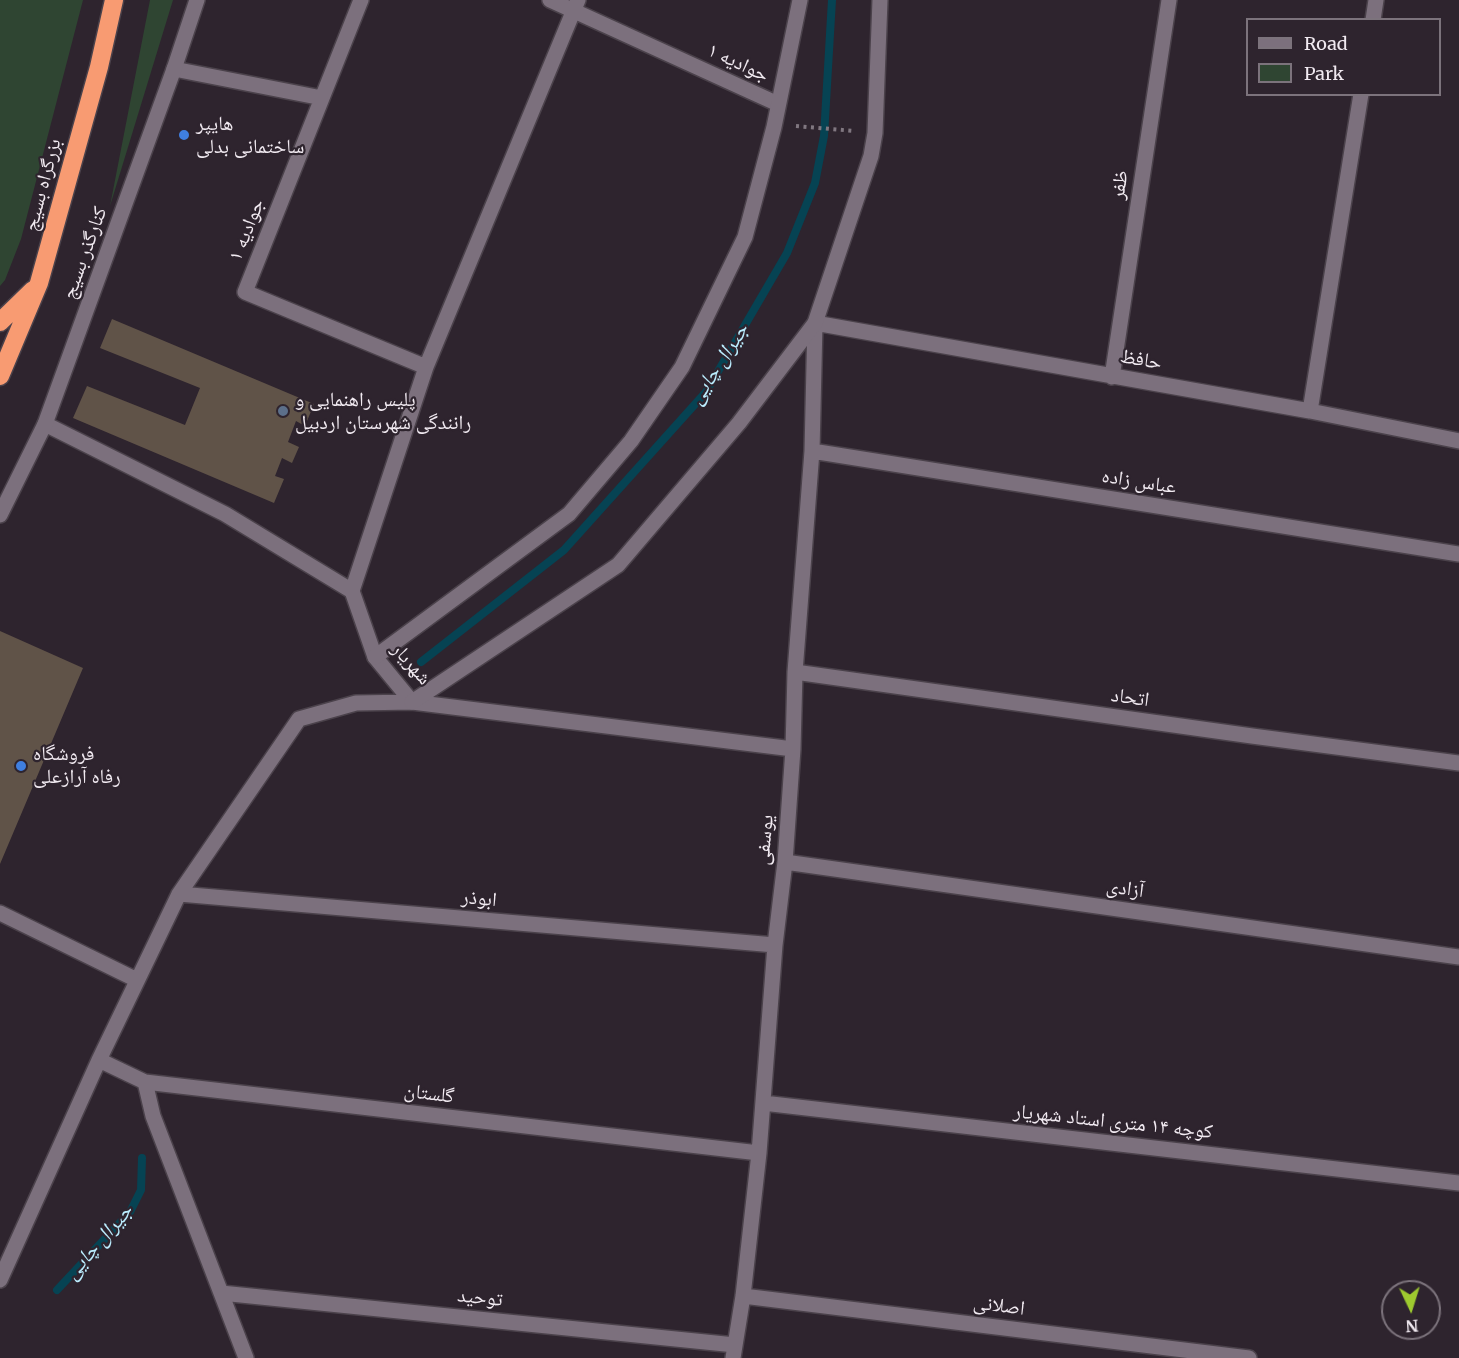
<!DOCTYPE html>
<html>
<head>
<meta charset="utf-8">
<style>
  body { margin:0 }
  #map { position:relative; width:1459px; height:1358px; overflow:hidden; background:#2e242e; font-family:Merriweather,serif }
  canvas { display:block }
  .legend { position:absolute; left:1246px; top:18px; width:195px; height:78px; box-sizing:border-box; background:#2e242e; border:2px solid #7c737c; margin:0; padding:8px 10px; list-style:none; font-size:18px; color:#f1eaf1 }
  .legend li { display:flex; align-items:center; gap:12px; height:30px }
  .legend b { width:30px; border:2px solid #7c737c }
  .north { position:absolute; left:1381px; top:1280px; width:60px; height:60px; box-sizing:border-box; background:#2e242e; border:2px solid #7c737c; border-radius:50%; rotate:176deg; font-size:16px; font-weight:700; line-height:24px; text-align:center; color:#f1eaf1 }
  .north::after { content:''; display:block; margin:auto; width:21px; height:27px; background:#9eca2f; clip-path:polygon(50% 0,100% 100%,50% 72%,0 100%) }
</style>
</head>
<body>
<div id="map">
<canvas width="1459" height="1358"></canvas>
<ul class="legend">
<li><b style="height:8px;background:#7c707d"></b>Road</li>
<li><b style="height:16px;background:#2f4532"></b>Park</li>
</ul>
<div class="north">N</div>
</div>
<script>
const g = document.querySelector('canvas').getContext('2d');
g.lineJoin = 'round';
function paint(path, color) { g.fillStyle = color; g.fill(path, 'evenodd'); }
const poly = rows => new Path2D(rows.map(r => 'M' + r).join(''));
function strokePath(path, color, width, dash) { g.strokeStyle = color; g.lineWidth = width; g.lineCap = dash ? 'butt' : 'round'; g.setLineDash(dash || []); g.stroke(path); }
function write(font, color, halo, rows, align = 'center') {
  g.font = font + ' Merriweather,"Noto Naskh Arabic",serif'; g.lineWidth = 4.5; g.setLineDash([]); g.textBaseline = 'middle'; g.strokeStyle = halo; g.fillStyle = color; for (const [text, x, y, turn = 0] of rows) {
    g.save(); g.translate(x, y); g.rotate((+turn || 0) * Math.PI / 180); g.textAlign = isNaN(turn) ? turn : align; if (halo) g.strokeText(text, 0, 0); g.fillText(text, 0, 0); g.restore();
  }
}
paint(poly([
  [0,0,83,0,21,239,5,280,0,286],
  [150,0,173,0,110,206]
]), '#2f4532');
strokePath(poly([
  [421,662,564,550,706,392,787,253,815,183,824,136,832,0],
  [57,1290,130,1212,141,1190,142,1158]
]), '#064353', 8);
paint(poly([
  [112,319,314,404,305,426,296,421,288,442,299,447,292,463,282,458,275,476,284,479,274,503,73,418,87,386,185,425,200,388,100,348],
  [0,631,83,668,0,864]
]), '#605348');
const street = poly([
  [361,0,245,292,426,367],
  [550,0,778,104],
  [1373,20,1376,0],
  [174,69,322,98],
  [1112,377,1169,0],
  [1310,411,1361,94],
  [45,424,225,514,352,591,375,657,412,702],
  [812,451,1459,554],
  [352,591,426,367,578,0],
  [795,672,1252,736,1459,763],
  [785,862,1459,957],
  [179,894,775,945],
  [0,913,137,980],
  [99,1060,145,1082,759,1153],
  [145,1082,153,1116,246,1358],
  [763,1103,1459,1183],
  [0,1280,99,1060,179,894,299,719,356,703,412,702,793,749],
  [221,1293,735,1345],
  [743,1296,1249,1358],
  [733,1358,743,1296,759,1153,775,945,785,862,793,749,795,672,812,451,815,323,1310,411,1459,441]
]);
const secondary = poly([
  [0,515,45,424,174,69,197,0],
  [375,657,569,514,631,441,682,367,745,237,774,127,800,0],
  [412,702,618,565,739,423,815,323,871,156,875,133,880,0]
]);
const highway = poly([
  [0,322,33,290],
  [0,376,39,283,99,67,114,0]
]);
strokePath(street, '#4b424b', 18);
strokePath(secondary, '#4b424b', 18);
strokePath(highway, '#4b424b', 21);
strokePath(poly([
  [796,126,854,131]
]), '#807780', 4, [3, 4.5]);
strokePath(street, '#7c707d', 15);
strokePath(secondary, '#7c707d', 15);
strokePath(highway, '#f89b72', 18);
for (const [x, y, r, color] of [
  [184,135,6,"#3f7fe0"],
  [283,411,6,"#5c6f8a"],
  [21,766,6,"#3f7fe0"]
]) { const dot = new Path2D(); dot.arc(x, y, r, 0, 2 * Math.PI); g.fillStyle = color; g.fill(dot); strokePath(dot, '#2e242e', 2); }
write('20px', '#f1eaf1', '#2e242e', [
  ["جوادیه ۱",738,63,25],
  ["بزرگراه بسیج",43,185,-75],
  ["ظفر",1120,185,-81],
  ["جوادیه ۱",247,230,-68],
  ["کنارگذر بسیج",85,253,-70],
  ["حافظ",1141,360,10],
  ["عباس زاده",1139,482,9],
  ["شهریار",411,664,49],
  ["اتحاد",1130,698,8],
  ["یوسفی",765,840,-85],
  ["آزادی",1125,889,8],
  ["ابوذر",479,899,5],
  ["گلستان",429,1094,7],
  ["کوچه ۱۴ متری استاد شهریار",1113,1122,6],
  ["توحید",480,1298,6],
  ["اصلانی",999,1306,7]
]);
write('20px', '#f1eaf1', '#2e242e', [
  ["هایپر",196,124],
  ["ساختمانی بدلی",196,147],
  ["پلیس راهنمایی و",295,400],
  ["رانندگی شهرستان اردبیل",295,423],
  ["فروشگاه",33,754],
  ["رفاه آرازعلی",33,777]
], 'left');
write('italic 21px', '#bbedfe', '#2e242e', [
  ["جیرال چایی",719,364,-57],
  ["جیرال چایی",99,1242,-49]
]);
</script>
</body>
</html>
